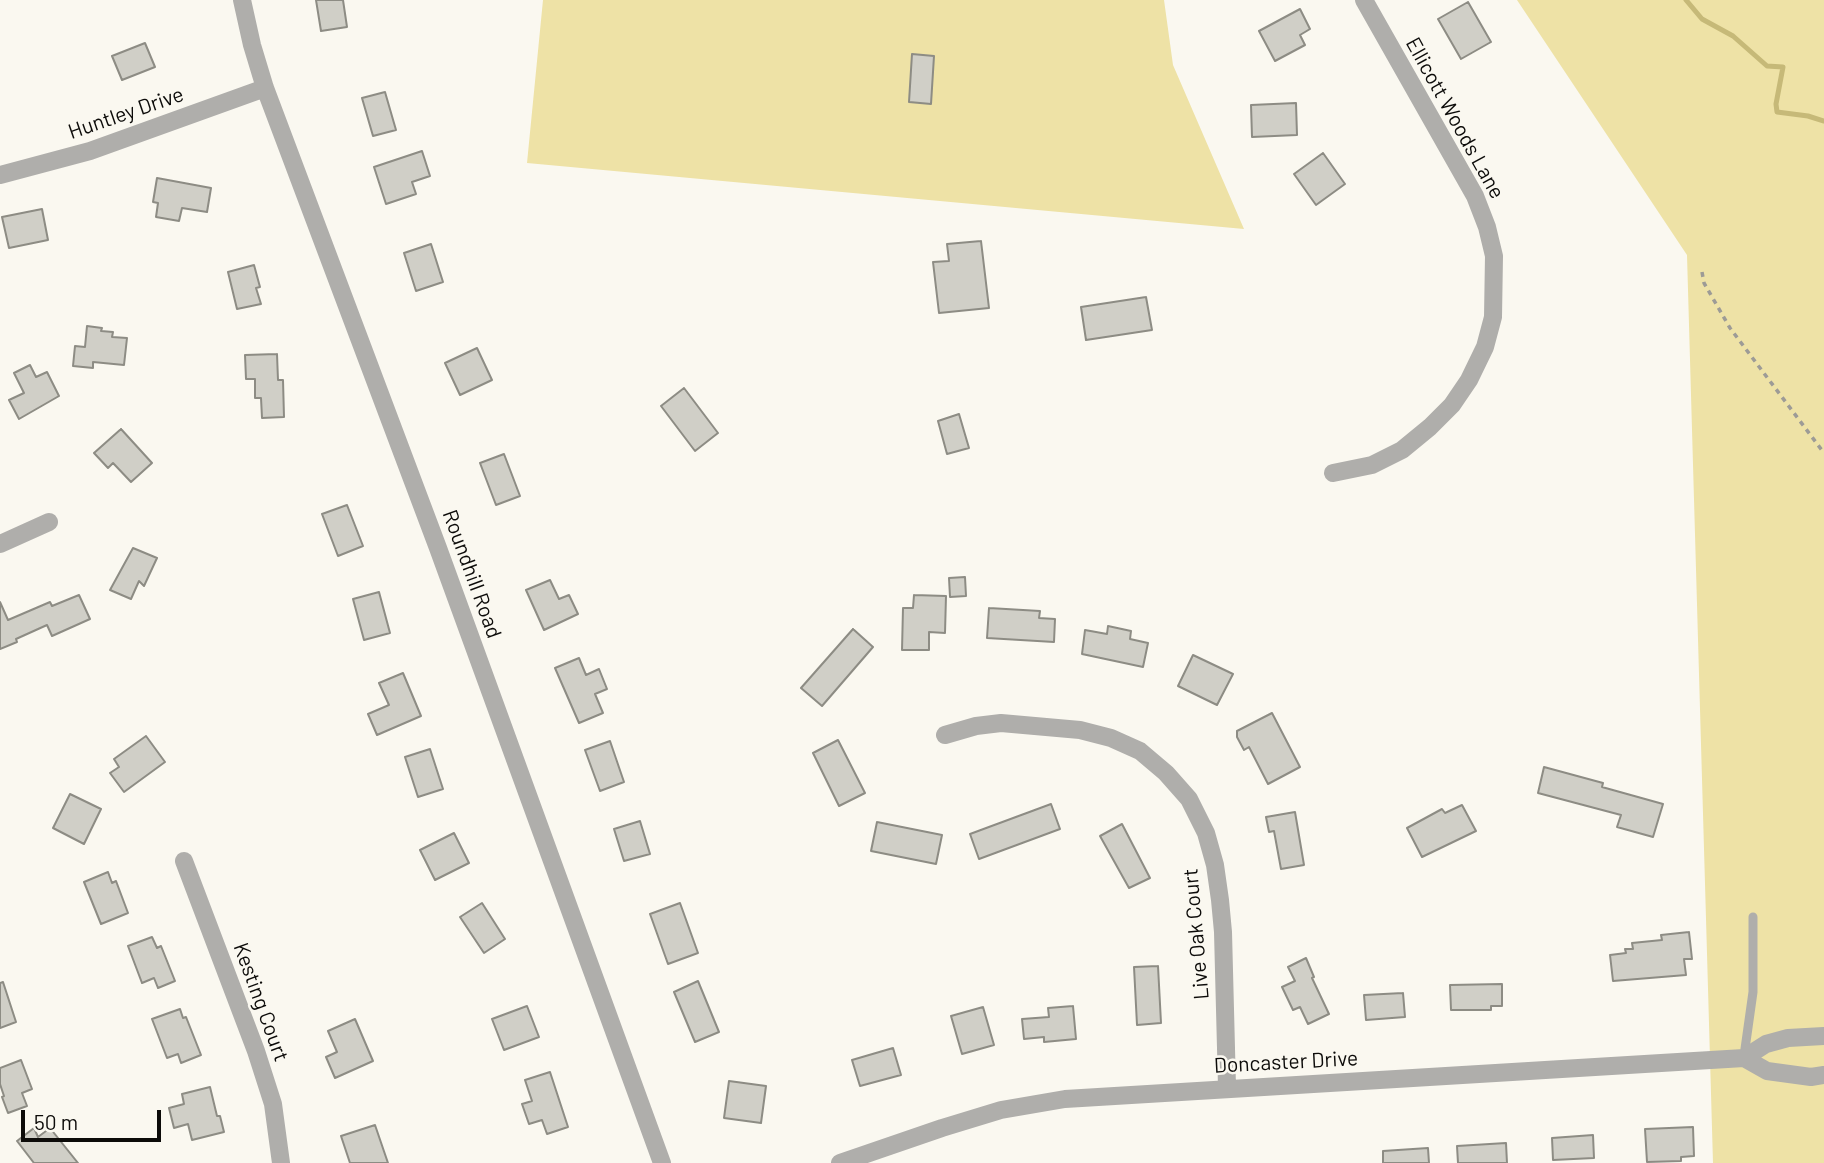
<!DOCTYPE html>
<html>
<head>
<meta charset="utf-8">
<style>
  body { margin:0 }
  #map { position:relative; width:1824px; height:1163px; overflow:hidden; background:#faf8f0; font-family:Barlow,sans-serif }
  canvas { display:block }
  .scale { position:absolute; left:21px; top:1110px; width:140px; height:32px; box-sizing:border-box; border:4px solid #0c0b09; border-top:0; padding-left:9px; font-size:21px; line-height:24px; white-space:nowrap; color:#0c0b09; -webkit-text-stroke:5px #faf8f0; paint-order:stroke }
</style>
</head>
<body>
<div id="map">
<canvas width="1824" height="1163"></canvas>
<div class="scale">50 m</div>
</div>
<script>
const g = document.querySelector('canvas').getContext('2d');
g.lineJoin = 'round';
function paint(path, color) { g.fillStyle = color; g.fill(path, 'evenodd'); }
const poly = rows => new Path2D(rows.map(r => 'M' + r).join(''));
function strokePath(path, color, width, dash) { g.strokeStyle = color; g.lineWidth = width; g.lineCap = dash ? 'butt' : 'round'; g.setLineDash(dash || []); g.stroke(path); }
function write(font, color, halo, rows, align = 'center') {
  g.font = font + ' Barlow,sans-serif'; g.lineWidth = 5; g.setLineDash([]); g.textBaseline = 'middle'; g.strokeStyle = halo; g.fillStyle = color; for (const [text, x, y, turn = 0] of rows) {
    g.save(); g.translate(x, y); g.rotate((+turn || 0) * Math.PI / 180); g.textAlign = isNaN(turn) ? turn : align; if (halo) g.strokeText(text, 0, 0); g.fillText(text, 0, 0); g.restore();
  }
}
paint(poly([
  [543,0,1164,0,1173,65,1244,229,527,163],
  [1517,0,1824,0,1824,1163,1713,1163,1687,255]
]), '#eee2a6');
strokePath(poly([
  [1686,0,1702,19,1733,36,1767,66,1783,67,1776,104,1777,112,1808,116,1824,121]
]), '#c6b978', 5);
const building = poly([
  [316,0,343,0,347,27,321,31,316,0],
  [1468,2,1491,42,1461,59,1438,19,1468,2],
  [1300,9,1310,29,1300,35,1305,45,1275,61,1259,31,1300,9],
  [145,43,155,67,122,80,112,56,145,43],
  [912,54,934,56,931,104,909,102,912,54],
  [385,92,396,130,373,136,362,98,385,92],
  [1296,103,1297,135,1252,137,1251,105,1296,103],
  [422,151,430,176,412,182,416,194,386,204,374,167,422,151],
  [1323,153,1345,184,1316,205,1294,174,1323,153],
  [157,178,211,188,207,212,182,208,179,221,156,217,158,203,153,202,157,178],
  [42,209,48,240,9,248,2,217,42,209],
  [981,241,989,308,939,313,933,262,949,261,947,244,981,241],
  [431,244,443,282,416,291,404,253,431,244],
  [254,265,260,287,256,288,261,304,237,309,228,272,254,265],
  [1146,297,1152,330,1086,340,1081,307,1146,297],
  [87,326,102,328,101,331,113,332,112,337,127,338,124,365,93,362,93,368,73,366,75,346,85,347,87,326],
  [477,348,492,380,460,395,445,363,477,348],
  [277,354,278,380,283,380,284,417,262,418,261,398,255,398,255,379,246,379,245,355,277,354],
  [30,365,36,377,47,372,59,396,19,419,9,400,24,393,14,373,30,365],
  [684,388,718,433,695,451,661,406,684,388],
  [959,414,969,448,947,454,938,421,959,414],
  [121,429,152,463,131,482,113,463,108,468,94,453,121,429],
  [504,454,520,496,496,505,480,463,504,454],
  [347,505,363,546,338,556,322,514,347,505],
  [133,548,157,558,144,586,139,581,131,599,110,590,133,548],
  [965,577,966,596,950,597,949,578,965,577],
  [550,580,559,599,569,595,578,614,544,630,526,590,550,580],
  [379,592,390,633,364,640,353,599,379,592],
  [79,595,90,619,52,636,47,625,16,639,17,642,0,649,0,602,8,620,50,602,52,606,79,595],
  [914,595,946,596,945,633,929,632,929,650,902,650,903,608,913,608,914,595],
  [989,608,1040,611,1039,618,1055,619,1054,642,987,638,989,608],
  [1108,626,1131,631,1130,639,1148,643,1143,667,1082,654,1085,630,1107,634,1108,626],
  [853,629,873,647,822,706,801,688,853,629],
  [1193,655,1233,674,1217,705,1178,686,1193,655],
  [579,658,586,675,599,669,607,689,595,694,603,713,579,723,555,668,579,658],
  [403,673,421,716,377,735,368,714,389,705,379,683,403,673],
  [1272,713,1300,767,1268,784,1249,747,1244,750,1237,737,1237,731,1272,713],
  [146,736,165,762,124,792,110,773,119,767,114,759,146,736],
  [838,740,865,793,839,806,813,753,838,740],
  [610,741,624,782,600,791,585,750,610,741],
  [430,749,443,789,418,797,405,757,430,749],
  [1544,767,1603,783,1602,787,1663,804,1653,837,1617,827,1621,815,1538,793,1544,767],
  [70,794,101,809,84,844,53,828,70,794],
  [1051,804,1060,829,979,859,970,834,1051,804],
  [1462,805,1476,831,1422,857,1407,828,1442,809,1445,813,1462,805],
  [1295,812,1304,865,1281,869,1274,831,1269,832,1266,817,1295,812],
  [640,821,650,854,624,861,614,829,640,821],
  [877,822,942,835,936,864,871,851,877,822],
  [1122,824,1150,878,1129,888,1100,836,1122,824],
  [454,833,469,863,435,880,420,850,454,833],
  [108,872,112,883,116,881,128,913,101,924,84,882,108,872],
  [482,903,505,939,484,953,460,917,482,903],
  [680,903,698,953,668,964,650,914,680,903],
  [1689,932,1692,959,1684,959,1686,975,1613,981,1610,955,1626,953,1625,949,1633,949,1632,943,1662,940,1661,935,1689,932],
  [152,937,157,948,161,946,175,981,158,988,154,978,142,983,128,946,152,937],
  [1306,958,1314,977,1312,978,1329,1014,1308,1024,1300,1007,1293,1010,1282,987,1295,981,1288,967,1306,958],
  [1158,966,1161,1023,1137,1025,1134,967,1158,966],
  [698,981,719,1032,695,1042,674,992,698,981],
  [3,982,16,1022,0,1028,0,983,3,982],
  [1502,984,1502,1006,1491,1006,1491,1010,1451,1010,1450,985,1502,984],
  [1403,993,1405,1017,1366,1020,1364,995,1403,993],
  [527,1006,539,1037,504,1050,492,1019,527,1006],
  [1073,1006,1076,1039,1044,1042,1044,1037,1024,1039,1022,1019,1049,1017,1048,1008,1073,1006],
  [983,1007,994,1045,962,1054,951,1016,983,1007],
  [180,1009,183,1018,186,1017,201,1055,181,1063,178,1054,167,1058,152,1019,180,1009],
  [355,1019,373,1061,335,1078,326,1057,337,1052,328,1031,355,1019],
  [893,1048,901,1075,860,1086,852,1060,893,1048],
  [21,1060,32,1089,22,1093,27,1106,8,1113,2,1097,4,1096,0,1084,0,1068,21,1060],
  [550,1072,568,1127,547,1134,542,1120,529,1124,522,1104,532,1101,525,1080,550,1072],
  [729,1081,766,1086,761,1123,724,1118,729,1081],
  [210,1087,217,1116,220,1116,224,1132,192,1140,188,1124,174,1128,169,1108,184,1104,182,1094,210,1087],
  [375,1125,388,1163,350,1163,341,1136,375,1125],
  [1693,1127,1694,1156,1681,1157,1681,1161,1647,1162,1645,1129,1693,1127],
  [34,1128,38,1137,50,1128,78,1163,34,1163,17,1141,34,1128],
  [1593,1135,1594,1158,1553,1160,1552,1138,1593,1135],
  [1506,1143,1507,1163,1458,1163,1457,1146,1506,1143],
  [1428,1148,1429,1163,1383,1163,1383,1151,1428,1148]
]);
paint(building, '#d0cfc7');
strokePath(building, '#8d8c84', 2);
strokePath(poly([
  [1702,272,1704,283,1730,328,1824,453]
]), '#9d9b96', 3.5, [5, 5]);
strokePath(poly([
  [1744,1056,1753,992,1753,917]
]), '#afaeab', 9);
strokePath(poly([
  [242,0,252,45,265,88,438,548,662,1163],
  [0,175,90,151,265,88],
  [1333,473,1372,465,1402,450,1430,427,1452,405,1469,380,1485,347,1493,317,1494,256,1487,227,1475,196,1364,0],
  [0,544,49,522],
  [945,735,976,726,1001,723,1080,730,1111,738,1140,751,1166,773,1189,799,1206,833,1215,865,1220,900,1223,932,1227,1087],
  [184,861,256,1051,273,1104,281,1163],
  [1744,1058,1767,1071,1811,1077,1824,1075],
  [840,1163,942,1128,1001,1110,1065,1099,1744,1058,1766,1044,1788,1038,1824,1036]
]), '#afaeab', 18);
write('21px', '#0c0b09', '#faf8f0', [
  ["Huntley Drive",126,113,-19],
  ["Ellicott Woods Lane",1455,118,61],
  ["Roundhill Road",472,574,70],
  ["Live Oak Court",1196,934,-95],
  ["Kesting Court",261,1002,70],
  ["Doncaster Drive",1286,1062,-3]
]);
</script>
</body>
</html>
